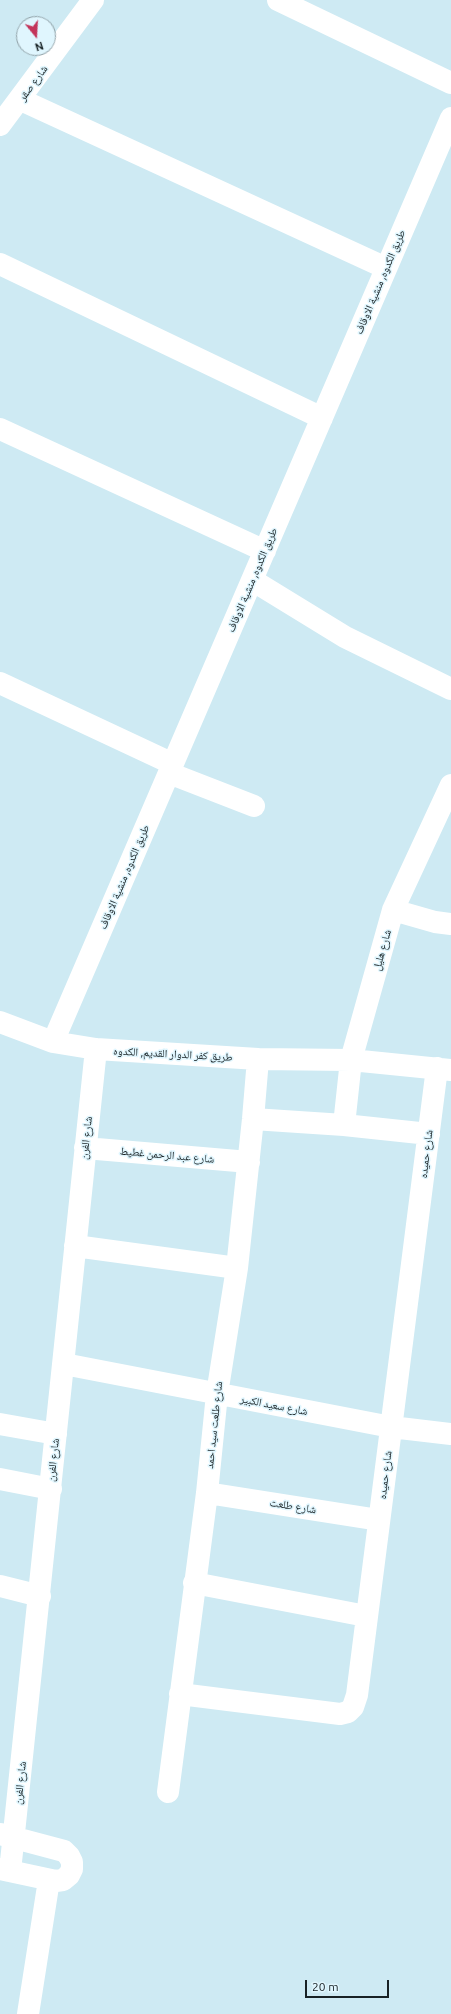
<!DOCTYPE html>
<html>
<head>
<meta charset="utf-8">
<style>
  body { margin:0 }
  #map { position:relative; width:451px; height:2014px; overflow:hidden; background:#ceeaf3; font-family:Ubuntu,sans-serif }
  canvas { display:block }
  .north { position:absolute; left:16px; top:16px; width:40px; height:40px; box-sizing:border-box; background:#e0f6fe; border:1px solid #90a1a7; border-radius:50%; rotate:162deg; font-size:11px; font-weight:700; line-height:16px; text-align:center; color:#182225 }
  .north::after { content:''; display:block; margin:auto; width:14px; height:18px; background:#c3345a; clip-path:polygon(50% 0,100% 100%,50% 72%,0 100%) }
  .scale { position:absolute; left:305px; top:1980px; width:84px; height:18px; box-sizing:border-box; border:2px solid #182225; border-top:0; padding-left:5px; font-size:12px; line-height:14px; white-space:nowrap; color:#182225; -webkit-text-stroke:3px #e0f6fe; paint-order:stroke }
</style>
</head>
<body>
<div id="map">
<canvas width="451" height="2014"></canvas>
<div class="north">N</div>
<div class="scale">20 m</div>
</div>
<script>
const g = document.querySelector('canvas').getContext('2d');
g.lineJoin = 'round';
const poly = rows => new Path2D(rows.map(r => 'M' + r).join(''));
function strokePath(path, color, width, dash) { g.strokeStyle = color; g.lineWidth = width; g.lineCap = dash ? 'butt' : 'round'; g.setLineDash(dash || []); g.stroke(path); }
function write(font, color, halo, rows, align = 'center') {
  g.font = font + ' Ubuntu,"Noto Naskh Arabic",sans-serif'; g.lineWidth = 3; g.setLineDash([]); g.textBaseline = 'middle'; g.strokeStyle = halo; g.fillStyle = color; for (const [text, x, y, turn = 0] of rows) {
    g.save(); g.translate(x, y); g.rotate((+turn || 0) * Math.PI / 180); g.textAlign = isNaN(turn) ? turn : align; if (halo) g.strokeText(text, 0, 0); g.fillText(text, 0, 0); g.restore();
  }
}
strokePath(poly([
  [278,0,451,83],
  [21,100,386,268],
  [0,125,93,0],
  [0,264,322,418],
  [0,429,265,551],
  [252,580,345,637,451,689],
  [0,683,173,764],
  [169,773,254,806],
  [393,910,435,922,451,924],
  [0,1022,53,1042,96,1049,258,1059,351,1060,451,1070],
  [53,1042,451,118],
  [253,1119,344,1125,429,1134],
  [344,1125,351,1060,393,910,451,785],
  [85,1148,249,1162],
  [75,1246,237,1268],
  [64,1364,391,1427,451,1434],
  [0,1424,56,1434],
  [0,1479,51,1489],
  [207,1493,379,1520],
  [194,1583,366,1616],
  [0,1586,40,1596],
  [180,1694,340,1714,348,1712,353,1707,357,1695,437,1068],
  [168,1792,207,1493,217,1394,237,1268,253,1119,258,1059],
  [0,1834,64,1851,69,1856,72,1862,72,1869,69,1875,63,1880,56,1881,0,1869],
  [10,1871,96,1049],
  [28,2014,49,1880]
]), '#fff', 22);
write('11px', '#182225', '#e0f6fe', [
  ["شارع صقر",33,83,-54],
  ["طريق الكدوه, منشية الاوقاف",380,282,-67],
  ["طريق الكدوه, منشية الاوقاف",252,580,-67],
  ["طريق الكدوه, منشية الاوقاف",124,877,-67],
  ["شارع هليل",382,950,-74],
  ["طريق كفر الدوار القديم, الكدوه",173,1054,3],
  ["شارع الفرن",86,1138,-84],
  ["شارع حميده",426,1154,-83],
  ["شارع عبد الرحمن غطيط",167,1155,5],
  ["شارع سعيد الكبير",274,1405,11],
  ["شارع طلعت سيد احمد",214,1425,-84],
  ["شارع الفرن",53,1460,-84],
  ["شارع حميده",385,1475,-83],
  ["شارع طلعت",293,1506,9],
  ["شارع الفرن",20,1783,-84]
]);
</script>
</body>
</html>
